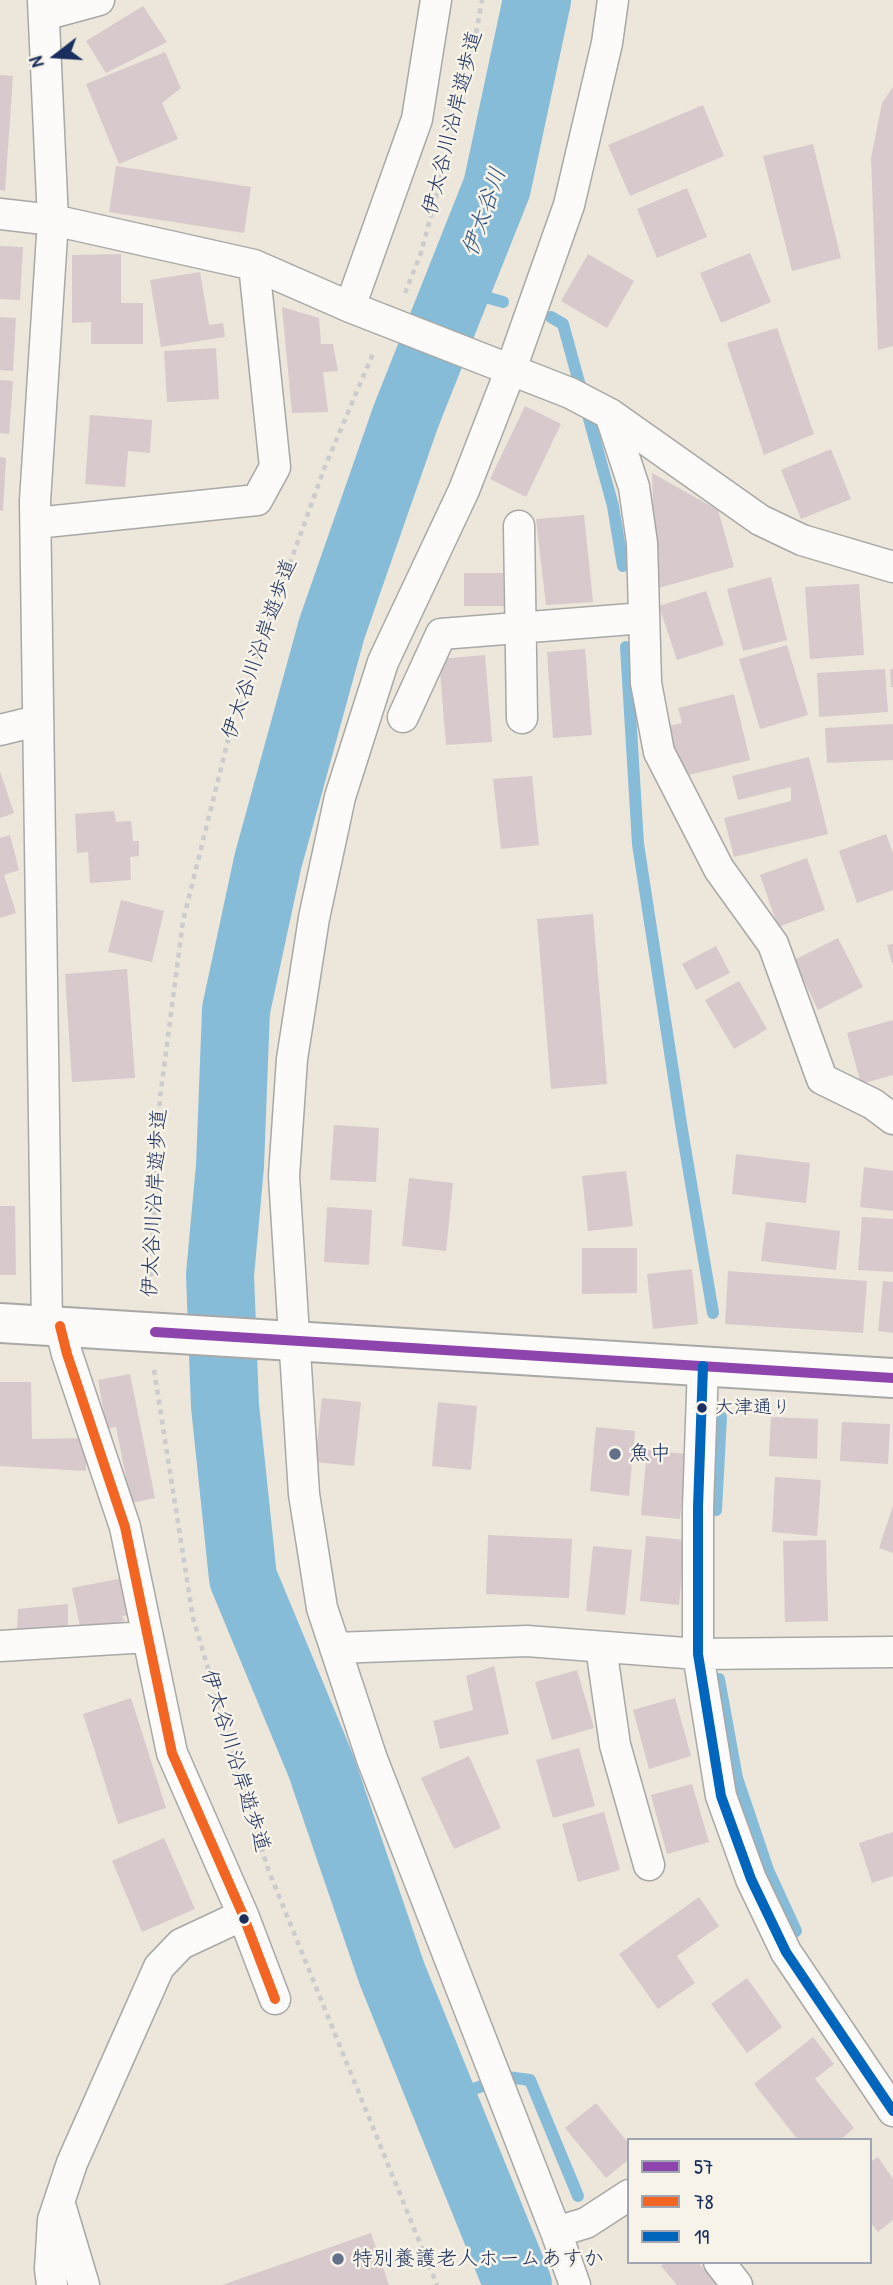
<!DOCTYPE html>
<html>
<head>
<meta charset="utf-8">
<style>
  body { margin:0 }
  #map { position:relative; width:893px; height:2285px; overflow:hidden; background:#ece6db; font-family:"Patrick Hand",sans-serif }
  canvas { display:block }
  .legend { position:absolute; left:627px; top:2138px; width:245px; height:126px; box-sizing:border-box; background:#f7f3e8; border:2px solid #9fa5b1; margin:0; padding:9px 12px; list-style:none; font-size:21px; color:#1b2f5e }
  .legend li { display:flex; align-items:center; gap:14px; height:35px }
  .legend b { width:35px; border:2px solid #9fa5b1 }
  .north { position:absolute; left:21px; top:21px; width:70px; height:70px; -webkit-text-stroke:5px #f7f3e8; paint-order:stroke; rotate:253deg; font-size:19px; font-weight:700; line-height:28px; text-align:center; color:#1b2f5e }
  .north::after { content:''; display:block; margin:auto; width:24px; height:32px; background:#1b2f5e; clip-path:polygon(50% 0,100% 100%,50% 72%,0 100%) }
</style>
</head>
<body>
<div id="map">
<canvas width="893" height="2285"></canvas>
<ul class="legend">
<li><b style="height:9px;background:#8e44ad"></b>57</li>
<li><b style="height:9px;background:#f26522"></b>78</li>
<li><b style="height:9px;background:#0065bd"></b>19</li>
</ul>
<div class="north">N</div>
</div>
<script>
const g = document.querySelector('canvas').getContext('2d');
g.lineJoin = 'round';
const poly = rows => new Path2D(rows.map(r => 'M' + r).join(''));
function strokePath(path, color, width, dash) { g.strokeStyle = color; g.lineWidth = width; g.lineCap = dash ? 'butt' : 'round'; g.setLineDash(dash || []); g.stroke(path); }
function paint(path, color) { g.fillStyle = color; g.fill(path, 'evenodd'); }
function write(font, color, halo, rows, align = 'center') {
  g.font = font + ' "Patrick Hand","Klee One",sans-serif'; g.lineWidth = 5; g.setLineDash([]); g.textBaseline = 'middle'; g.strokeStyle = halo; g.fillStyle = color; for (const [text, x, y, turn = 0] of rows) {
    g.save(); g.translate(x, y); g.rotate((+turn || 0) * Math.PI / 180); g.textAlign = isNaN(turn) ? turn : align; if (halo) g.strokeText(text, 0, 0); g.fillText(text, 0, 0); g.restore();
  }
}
strokePath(poly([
  [457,289,503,302],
  [551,317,563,324,613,506,623,566],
  [626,647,638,844,682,1130,713,1313],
  [716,1510,721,1417],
  [719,1679,737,1778,768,1870,796,1931],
  [507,2077,530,2080,578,2196],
  [442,2100,485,2085]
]), '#87bcd8', 12);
strokePath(poly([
  [518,2285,392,1974,321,1766,243,1578,225,1406,220,1275,230,1166,236,1010,268,861,332,628,406,416,497,187,537,0]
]), '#87bcd8', 68);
paint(poly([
  [143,6,167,42,106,73,86,41],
  [165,52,181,88,162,103,178,139,119,164,86,84],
  [0,75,13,76,5,191,0,190],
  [893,87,893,346,878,350,871,158,882,103],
  [703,105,724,156,630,196,608,145],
  [813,144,841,258,792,271,763,156],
  [116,166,251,187,244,233,109,212],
  [687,188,707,237,657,258,637,209],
  [0,246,23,247,20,300,0,299],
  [750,253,771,302,721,323,700,273],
  [121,254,121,303,143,303,143,344,91,344,91,322,72,323,72,255],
  [588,254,634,281,607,328,561,301],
  [200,272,209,325,223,323,225,337,161,347,150,280],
  [282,307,319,318,321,344,333,344,338,371,323,372,328,412,292,413],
  [0,317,16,318,13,371,0,370],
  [777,328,814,434,764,455,727,343],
  [216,348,219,399,167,402,164,351],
  [0,380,13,381,9,434,0,433],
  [525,406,561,424,526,497,490,479],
  [90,415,152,420,150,453,128,451,125,487,85,484],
  [831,449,851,499,801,519,781,470],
  [0,457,6,458,3,511,0,510],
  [652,473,718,510,734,567,655,589],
  [584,515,593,602,546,605,536,519],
  [464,573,503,573,504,606,464,606],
  [771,577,787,640,743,651,727,589],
  [859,584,864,655,810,659,805,587],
  [706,591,724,645,677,660,659,606],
  [787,645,808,715,760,729,739,659],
  [585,649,592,735,553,738,547,652],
  [485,655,492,742,446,745,439,659],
  [885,669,888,712,819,717,817,673],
  [890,669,893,669,893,687,891,687],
  [734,694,750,760,681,777,669,726,682,723,678,708],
  [893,724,893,760,827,763,825,728],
  [809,757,828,834,734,857,724,818,791,801,791,787,738,800,732,776],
  [0,771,14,813,0,818],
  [532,776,539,845,501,849,493,779],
  [114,811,116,822,131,821,133,841,139,841,139,856,130,857,131,880,90,883,88,852,77,853,75,814],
  [886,834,893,853,893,890,857,903,839,851],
  [10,835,19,870,4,875,16,913,0,918,0,838],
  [807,858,825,910,778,927,760,875],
  [121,900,164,911,152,962,108,952],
  [593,914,607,1084,551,1089,537,919],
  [838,938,863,987,818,1010,794,960],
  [893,944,893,963,892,963,887,945],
  [716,946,730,973,696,990,682,964],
  [127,969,135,1078,72,1082,65,974],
  [739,981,767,1029,734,1049,705,1000],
  [893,1020,893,1075,861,1084,847,1033],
  [334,1125,379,1128,376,1182,330,1180],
  [736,1154,810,1163,806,1203,732,1194],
  [864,1167,893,1171,893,1211,860,1207],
  [626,1171,633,1226,588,1231,582,1176],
  [409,1178,453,1183,446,1251,402,1246],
  [0,1206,15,1206,16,1275,0,1275],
  [327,1207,372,1210,369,1265,324,1262],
  [862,1217,893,1219,893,1272,858,1270],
  [766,1222,840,1231,836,1270,761,1261],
  [582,1248,637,1248,637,1293,582,1294],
  [692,1269,698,1324,653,1329,647,1274],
  [728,1271,867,1281,863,1333,725,1324],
  [883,1281,893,1282,893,1333,878,1331],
  [130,1374,155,1498,131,1503,116,1427,107,1429,98,1380],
  [0,1382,31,1382,32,1439,86,1438,86,1471,0,1466],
  [322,1398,361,1402,354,1466,315,1462],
  [438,1402,477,1406,471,1470,432,1466],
  [771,1417,818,1419,817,1459,769,1456],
  [842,1422,890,1424,888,1464,840,1461],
  [596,1427,635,1431,629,1496,590,1491],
  [647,1450,686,1454,680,1519,641,1515],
  [775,1477,821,1480,817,1536,772,1532],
  [893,1506,893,1553,879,1548],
  [488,1535,572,1539,569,1598,486,1594],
  [646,1536,685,1540,679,1605,640,1601],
  [826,1540,828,1621,785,1622,783,1541],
  [593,1546,632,1550,625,1615,586,1611],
  [123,1578,131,1615,122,1616,125,1621,81,1631,72,1588],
  [68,1604,68,1627,17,1631,18,1609],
  [494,1666,509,1734,440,1749,433,1721,473,1710,466,1676],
  [577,1670,594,1728,552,1740,535,1682],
  [131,1698,166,1808,118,1824,83,1714],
  [675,1698,691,1756,649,1769,633,1710],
  [579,1748,595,1806,553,1818,536,1760],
  [469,1756,501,1828,454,1849,421,1778],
  [692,1784,709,1842,667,1854,651,1795],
  [604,1812,620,1870,578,1882,562,1824],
  [893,1832,893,1876,872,1883,859,1843],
  [164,1838,195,1909,142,1932,112,1861],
  [699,1897,719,1926,677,1956,695,1983,658,2009,619,1954],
  [747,1978,782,2027,747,2053,711,2004],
  [813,2037,834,2064,815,2079,854,2128,840,2140,798,2140,754,2084],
  [596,2103,629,2144,629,2159,606,2178,565,2128],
  [878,2157,893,2179,893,2220,878,2232,870,2222,870,2162],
  [371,2233,389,2285,222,2285],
  [666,2262,698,2262,717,2285,677,2285,661,2266]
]), '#d8cacc');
const street = poly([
  [43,0,53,220,35,501,47,1325],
  [44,15,99,0],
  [0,214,53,220,254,265,350,307,570,393,610,414,760,520,802,540,893,567],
  [350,307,417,119,436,0],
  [610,414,634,487,642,543,646,683,659,752,719,869,773,944,822,1079,873,1104,893,1119],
  [36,523,257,500,275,467,254,265],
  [519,526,522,718],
  [403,717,441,634,644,618],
  [0,730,37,721],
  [60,1326,67,1354,125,1527,172,1753,243,1915,275,1999],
  [703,1366,698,1507,698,1654,721,1796,751,1879,786,1952,893,2111],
  [0,1646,148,1637],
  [601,1647,615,1745,649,1865],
  [335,1648,527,1641,698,1654,893,1652],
  [61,2208,84,2285],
  [556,2232,586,2223,629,2195],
  [719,2262,737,2285],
  [52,2285,50,2269,53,2220,72,2163,159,1967,181,1944,243,1915],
  [575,2285,556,2232,372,1759,322,1608,304,1494,284,1176,292,1059,314,918,340,797,383,662,464,490,511,369,569,205,607,43,613,0]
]);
const secondary = poly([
  [0,1323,893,1378]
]);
strokePath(street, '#a8a8a7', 33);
strokePath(secondary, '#a8a8a7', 42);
strokePath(poly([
  [405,293,421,253,469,73,482,0],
  [150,1296,160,1098,183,921,232,724,324,469,374,351],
  [154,1370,193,1618,268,1869,437,2285]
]), '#cccccd', 4.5, [5, 5]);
strokePath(street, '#fcfbfa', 30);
strokePath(secondary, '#fcfbfa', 38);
strokePath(poly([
  [155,1332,893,1378]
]), '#8e44ad', 10);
strokePath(poly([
  [60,1326,67,1354,125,1527,172,1753,243,1915,275,1999]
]), '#f26522', 10);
strokePath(poly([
  [703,1366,698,1507,698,1654,721,1796,751,1879,786,1952,893,2111]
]), '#0065bd', 10);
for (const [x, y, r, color] of [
  [702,1408,6,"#1b2f5e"],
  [615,1454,7,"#646f8a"],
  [244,1919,6,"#1b2f5e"],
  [338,2259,7,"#646f8a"]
]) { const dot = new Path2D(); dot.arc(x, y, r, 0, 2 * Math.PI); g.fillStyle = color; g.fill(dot); strokePath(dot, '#f7f3e8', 2.5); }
write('19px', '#1b2f5e', '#f7f3e8', [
  ["大津通り",715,1408]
], 'left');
write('21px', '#1b2f5e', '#f7f3e8', [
  ["伊太谷川沿岸遊歩道",453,123,-76],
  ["伊太谷川沿岸遊歩道",260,649,-71],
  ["伊太谷川沿岸遊歩道",155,1203,-87],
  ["伊太谷川沿岸遊歩道",235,1761,73]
]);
write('21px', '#1b2f5e', '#f7f3e8', [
  ["魚中",629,1454],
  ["特別養護老人ホームあすか",352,2259]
], 'left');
write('italic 23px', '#2e5482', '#f7f3e8', [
  ["伊太谷川",485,212,-71]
]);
</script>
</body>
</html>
